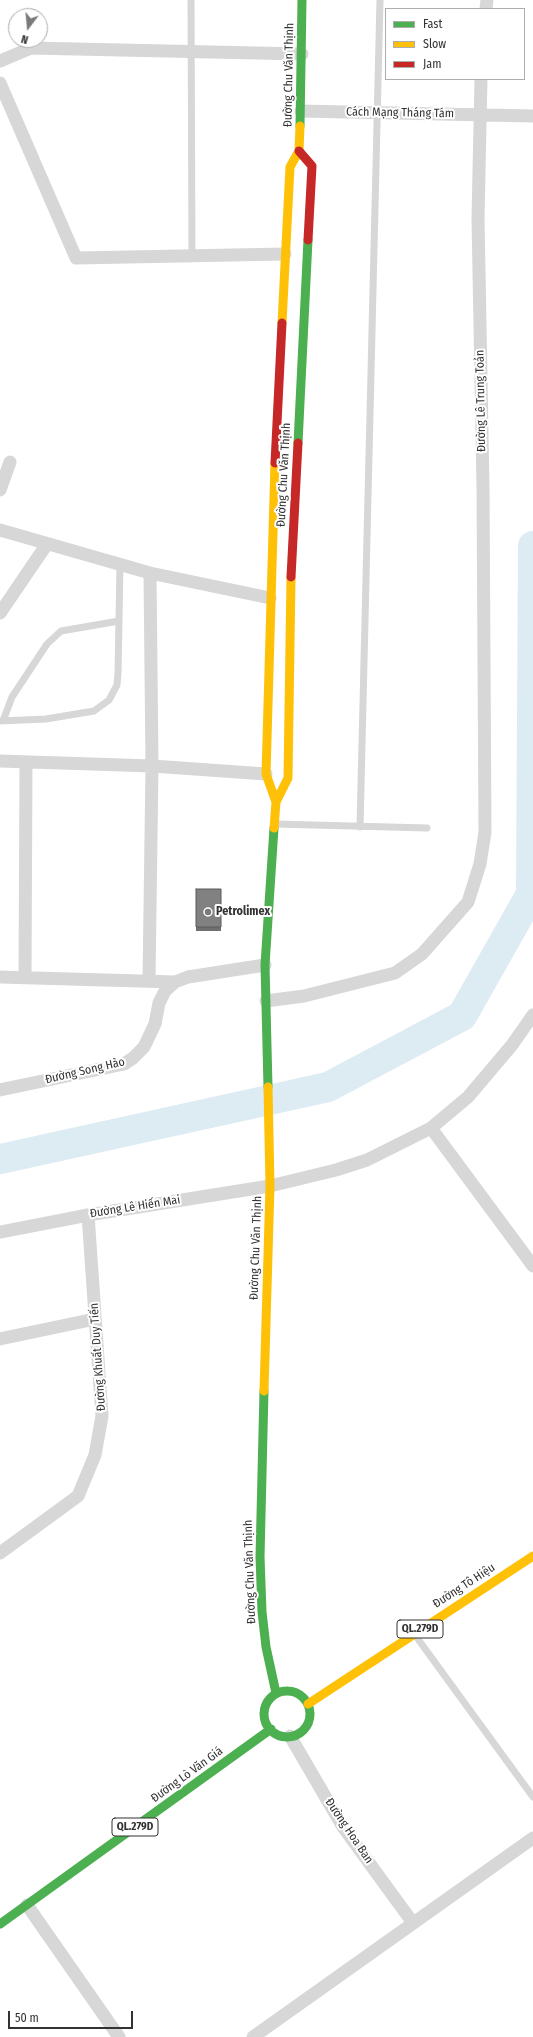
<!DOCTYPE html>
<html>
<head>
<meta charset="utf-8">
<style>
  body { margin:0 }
  #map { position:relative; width:533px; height:2037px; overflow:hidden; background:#fff; font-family:"Fira Sans Condensed",sans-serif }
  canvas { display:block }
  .legend { position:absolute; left:385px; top:8px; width:140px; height:72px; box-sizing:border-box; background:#fff; border:1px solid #adadad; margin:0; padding:5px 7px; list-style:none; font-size:12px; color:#333 }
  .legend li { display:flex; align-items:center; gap:8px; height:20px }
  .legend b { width:20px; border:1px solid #adadad }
  .north { position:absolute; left:8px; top:8px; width:40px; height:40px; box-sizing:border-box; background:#fff; border:1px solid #adadad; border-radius:50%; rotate:196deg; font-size:11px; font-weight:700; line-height:16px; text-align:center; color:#333 }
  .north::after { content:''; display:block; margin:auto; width:14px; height:18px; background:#7a7a7a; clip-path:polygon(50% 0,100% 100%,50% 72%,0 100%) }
  .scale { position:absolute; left:8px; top:2011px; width:125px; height:18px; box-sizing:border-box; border:2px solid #333; border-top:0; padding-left:5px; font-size:12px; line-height:14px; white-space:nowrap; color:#333; -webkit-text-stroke:3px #fff; paint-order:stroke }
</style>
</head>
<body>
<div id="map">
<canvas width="533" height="2037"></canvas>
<ul class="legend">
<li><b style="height:5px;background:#4caf50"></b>Fast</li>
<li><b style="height:5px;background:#ffc107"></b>Slow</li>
<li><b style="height:5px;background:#c62828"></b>Jam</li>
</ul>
<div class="north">N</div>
<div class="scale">50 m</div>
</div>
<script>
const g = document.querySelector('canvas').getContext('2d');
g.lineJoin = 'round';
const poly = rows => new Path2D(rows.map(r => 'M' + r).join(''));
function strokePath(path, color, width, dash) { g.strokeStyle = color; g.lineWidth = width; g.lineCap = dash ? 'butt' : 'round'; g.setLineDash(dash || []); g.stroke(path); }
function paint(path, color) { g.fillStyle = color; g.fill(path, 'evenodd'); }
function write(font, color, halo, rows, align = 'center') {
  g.font = font + ' "Fira Sans Condensed",sans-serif'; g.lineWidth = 4; g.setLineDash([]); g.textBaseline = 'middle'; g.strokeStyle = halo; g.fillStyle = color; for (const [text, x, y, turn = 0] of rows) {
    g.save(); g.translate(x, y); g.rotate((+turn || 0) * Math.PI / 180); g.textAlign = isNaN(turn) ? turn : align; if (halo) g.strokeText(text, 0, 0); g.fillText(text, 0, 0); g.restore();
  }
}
strokePath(poly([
  [0,1159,328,1087,462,1016,531,894,533,546]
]), '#ddebf3', 30);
strokePath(poly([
  [191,0,192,257],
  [0,721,46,719,94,711,109,700,117,685,118,673,120,565],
  [3,721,12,697,47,644,61,631,119,621],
  [276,824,427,828],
  [360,827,380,0],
  [415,1635,533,1797]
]), '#d7d7d7', 7);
strokePath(poly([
  [486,9,487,0],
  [0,61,31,48,302,54],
  [0,83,76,258,285,254],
  [301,111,533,116],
  [0,490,10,462],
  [0,530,150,573,152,766,149,980],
  [150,573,270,598],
  [0,613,47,544],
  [0,761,152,766,266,774],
  [0,977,175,982],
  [25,977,26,762],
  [266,1001,304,996,395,973,422,954,468,902,480,864,485,832,483,487,478,218,481,79],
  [0,1090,124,1064,133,1058,144,1047,155,1024,159,1003,165,991,175,982,188,977,265,965],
  [431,1128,533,1266],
  [0,1232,88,1215,270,1186,336,1170,367,1160,431,1128,468,1097,512,1045,533,1015],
  [0,1339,95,1319],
  [0,1553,78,1496,95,1455,102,1416,88,1215],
  [290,1736,343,1827,413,1923],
  [27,1905,119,2037],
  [253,2037,533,1838]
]), '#d7d7d7', 13);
strokePath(poly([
  [300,126,302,0],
  [298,443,308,240],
  [268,1087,265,965,274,828],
  [264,1391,260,1557,262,1612,266,1647,276,1693],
  '264 1714a23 23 0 1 1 46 0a23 23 0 1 1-46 0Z',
  [0,1924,271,1729]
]), '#4caf50', 9);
strokePath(poly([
  [282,323,290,167,299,151,300,126],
  [275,463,266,774,276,802],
  [274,828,276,802,288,778,291,577],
  [264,1391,270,1186,268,1087],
  [308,1704,533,1556]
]), '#ffc107', 9);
strokePath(poly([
  [299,151,312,166,308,240],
  [275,463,282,323],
  [291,577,298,443]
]), '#c62828', 9);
paint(poly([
  [196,889,221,889,221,931,196,931]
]), '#6f6f6f');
const building = poly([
  [196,889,221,889,221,927,196,927,196,889]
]);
paint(building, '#818181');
strokePath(building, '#5a5a5a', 1);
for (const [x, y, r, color] of [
  [208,912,4,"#7a7a7a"]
]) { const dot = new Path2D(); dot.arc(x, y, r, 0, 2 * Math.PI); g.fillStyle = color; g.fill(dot); strokePath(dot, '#fff', 1.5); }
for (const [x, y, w] of [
  [420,1629,46],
  [135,1827,46]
]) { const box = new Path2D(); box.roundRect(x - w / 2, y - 9, w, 18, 3); g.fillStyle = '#fff'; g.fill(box); strokePath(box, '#333', 1); }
write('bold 11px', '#333', null, [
  ["QL.279D",420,1629],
  ["QL.279D",135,1827]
]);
write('12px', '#333', '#fff', [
  ["Đường Chu Văn Thịnh",289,75,-89],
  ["Cách Mạng Tháng Tám",400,113,1],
  ["Đường Lê Trung Toản",481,401,-91],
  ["Đường Chu Văn Thịnh",284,475,-87],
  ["Đường Song Hào",85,1071,-13],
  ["Đường Lê Hiến Mai",135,1207,-9],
  ["Đường Chu Văn Thịnh",256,1248,-88],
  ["Đường Khuất Duy Tiến",98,1357,-94],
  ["Đường Chu Văn Thịnh",250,1572,-92],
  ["Đường Tô Hiệu",464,1586,-33],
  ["Đường Lò Văn Giá",187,1775,-36],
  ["Đường Hoa Ban",349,1831,56]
]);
write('bold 12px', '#333', '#fff', [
  ["Petrolimex",216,912]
], 'left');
</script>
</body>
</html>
